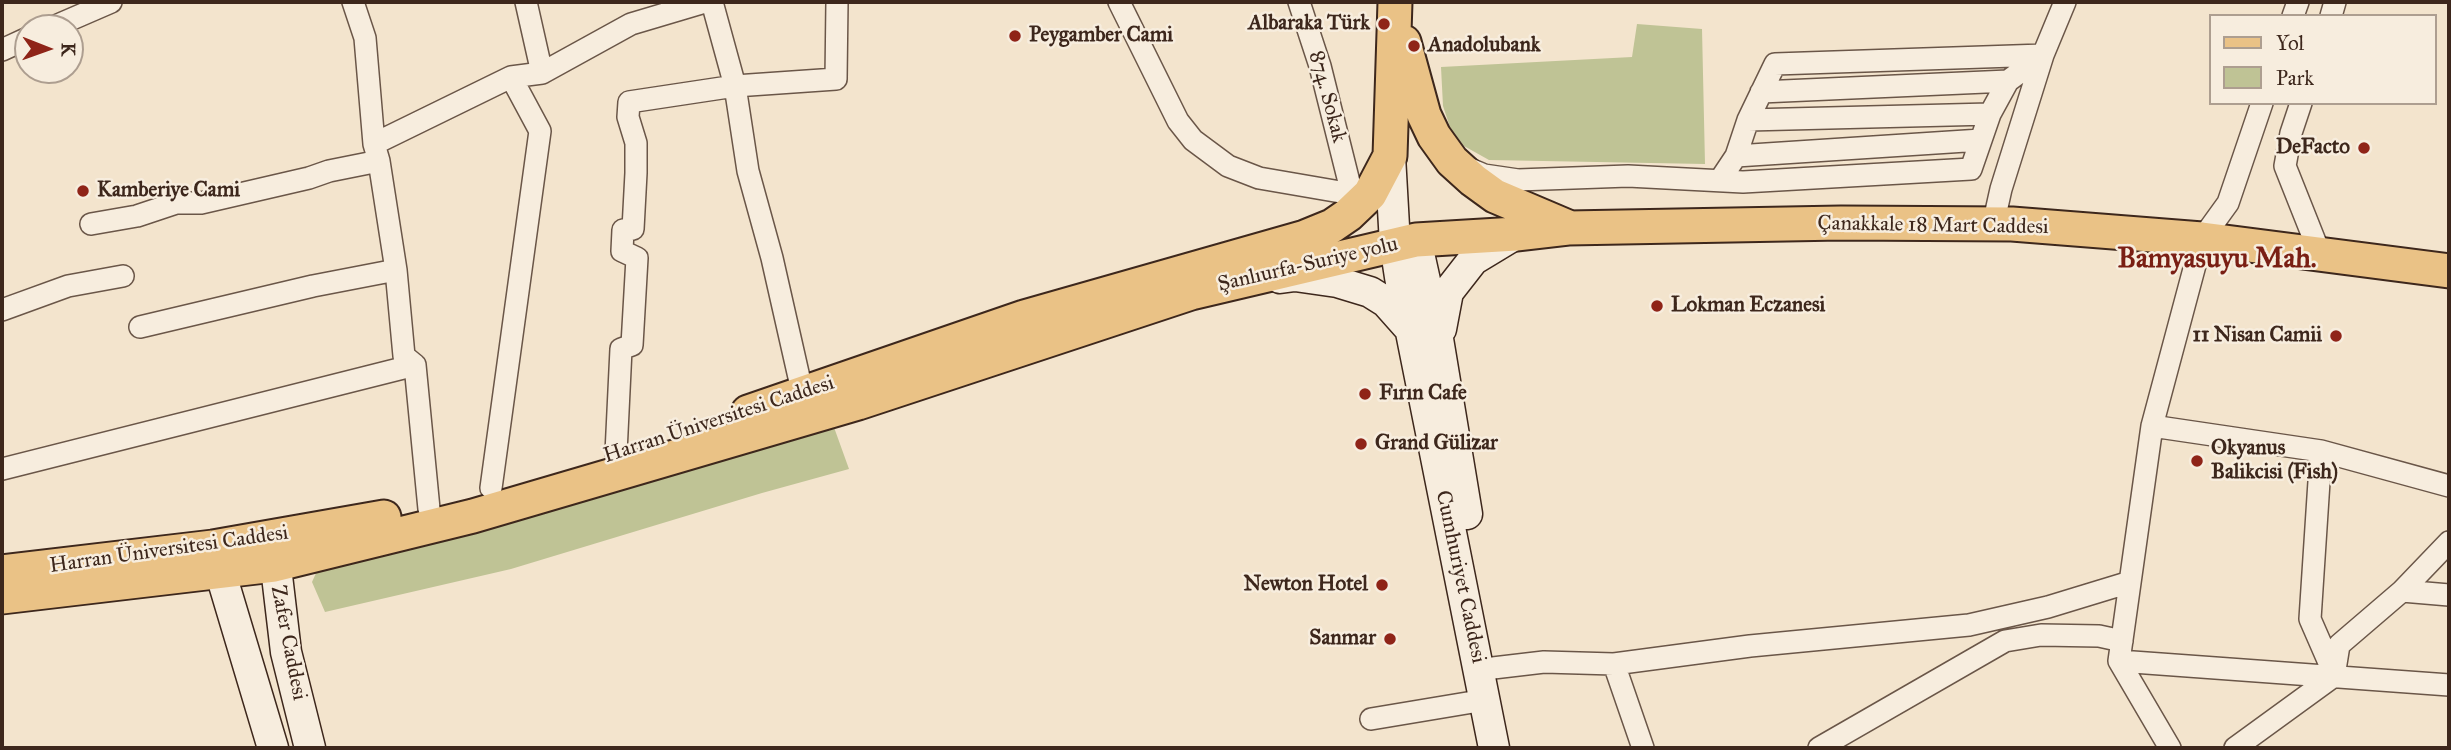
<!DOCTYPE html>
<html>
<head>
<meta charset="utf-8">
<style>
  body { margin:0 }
  #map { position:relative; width:2451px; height:750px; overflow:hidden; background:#f3e4cd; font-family:"IM FELL Great Primer",serif }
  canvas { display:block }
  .frame { position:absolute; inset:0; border:4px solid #3d271c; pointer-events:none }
  .legend { position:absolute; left:2209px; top:14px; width:228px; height:91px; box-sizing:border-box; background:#f7edde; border:2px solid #ad9e90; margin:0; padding:9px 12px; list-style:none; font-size:21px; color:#3d271c }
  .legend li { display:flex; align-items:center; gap:14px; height:35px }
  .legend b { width:35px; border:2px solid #ad9e90 }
  .north { position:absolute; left:14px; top:14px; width:70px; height:70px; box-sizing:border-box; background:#f7edde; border:2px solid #ad9e90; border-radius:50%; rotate:91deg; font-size:19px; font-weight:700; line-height:28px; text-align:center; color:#3d271c }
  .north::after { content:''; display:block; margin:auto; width:24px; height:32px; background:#8f2418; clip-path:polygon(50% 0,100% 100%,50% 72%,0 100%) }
</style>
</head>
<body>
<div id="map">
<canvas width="2451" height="750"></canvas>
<div class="frame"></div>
<ul class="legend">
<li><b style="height:9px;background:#eac286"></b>Yol</li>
<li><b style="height:19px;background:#bfc395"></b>Park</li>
</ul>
<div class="north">K</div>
</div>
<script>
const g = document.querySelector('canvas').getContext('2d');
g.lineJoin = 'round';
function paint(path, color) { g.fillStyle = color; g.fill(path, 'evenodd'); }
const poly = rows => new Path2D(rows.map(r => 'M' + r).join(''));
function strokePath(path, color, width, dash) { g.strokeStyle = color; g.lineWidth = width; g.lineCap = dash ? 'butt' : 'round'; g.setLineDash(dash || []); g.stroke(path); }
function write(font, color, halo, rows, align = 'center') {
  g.font = font + ' "IM FELL Great Primer",serif'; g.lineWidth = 5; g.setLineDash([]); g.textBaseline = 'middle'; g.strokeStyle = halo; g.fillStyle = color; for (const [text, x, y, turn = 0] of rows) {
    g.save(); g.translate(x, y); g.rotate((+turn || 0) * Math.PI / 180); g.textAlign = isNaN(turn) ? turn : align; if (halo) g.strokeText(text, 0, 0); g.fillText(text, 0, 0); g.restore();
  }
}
paint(poly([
  [1637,24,1702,29,1705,164,1489,160,1464,146,1450,127,1443,106,1441,67,1632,57],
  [831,419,849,469,762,493,511,569,325,612,312,582,321,562]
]), '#bfc395');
const street = poly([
  [353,2,365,38,374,144,379,161,396,270,404,356,415,365,429,509],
  [526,2,542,73],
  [712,2,735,86,748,171,772,258,803,395],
  [1119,2,1178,121,1193,140,1228,166,1259,178,1352,194,1320,66,1299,2],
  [2293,16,2298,2],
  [2331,16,2335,2],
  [51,28,111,2],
  [2,50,28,38],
  [1761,92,2008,81],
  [2301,103,2291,133,2285,166,2320,254],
  [1748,120,1990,114],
  [374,144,511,77],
  [1736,156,1981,140],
  [1470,169,1484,175,1518,180,1628,176,1743,182,1971,169,1990,114,2008,81,2043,55],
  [1720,180,1736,156,1748,120,1775,64,2043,55],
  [91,224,137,216,176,203,201,203,309,178,329,171,379,161],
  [1993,225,2001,189,2043,55,2065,2],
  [2,310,68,286,123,276],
  [140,327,313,286,396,270],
  [2152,426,2321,451,2449,486],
  [2321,451,2310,619,2334,674],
  [616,453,621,349,632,345,637,258,622,251,623,230,633,229,636,173,636,143,628,117,629,102,735,86,836,79,837,2],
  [2,469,415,365],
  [491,488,540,131,511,77,542,73,631,24,705,2],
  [2402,591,2449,542],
  [2119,661,2449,685],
  [1614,664,1643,748],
  [1493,668,1544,662,1614,664,1750,646,1969,625,2048,607,2130,582],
  [1371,719,1485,700],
  [1819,748,2005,641,2041,635,2099,636,2122,641],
  [2170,748,2119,661,2152,426,2202,239,2228,203,2262,103],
  [2235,748,2334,676,2339,645,2402,591,2449,595]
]);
const secondary = poly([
  [1390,156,1395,244,1400,277,1494,748],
  [1416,240,1438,339,1467,514],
  [1280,278,1295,276,1337,282,1370,292,1386,302,1410,329],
  [1441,329,1448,292,1473,260,1516,234],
  [273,542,286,652,310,748],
  [214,551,273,748]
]);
const primary = poly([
  [1404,42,1424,115,1434,136,1452,161,1473,180,1495,196,1568,227],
  [748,412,1024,317,1305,237,1332,226,1348,215,1370,194,1390,156,1395,2],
  [2,572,213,547,384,517],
  [2,597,274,565,473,516,858,403,1191,293,1416,240,1516,234,1568,228,1841,223,2012,224,2202,239,2449,271]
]);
strokePath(street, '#6a5648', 24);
strokePath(secondary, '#3d271c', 33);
strokePath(primary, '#3d271c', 37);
strokePath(street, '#f7edde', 21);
strokePath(secondary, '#f7edde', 30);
strokePath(primary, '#eac286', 33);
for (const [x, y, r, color] of [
  [1384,24,7,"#8f2418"],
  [1015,36,7,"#8f2418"],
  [1414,46,7,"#8f2418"],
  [2364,148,7,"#8f2418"],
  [83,191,7,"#8f2418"],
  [1657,306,7,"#8f2418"],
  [2336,336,7,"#8f2418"],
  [1365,394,7,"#8f2418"],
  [1361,444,7,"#8f2418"],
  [2197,461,7,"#8f2418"],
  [1382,585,7,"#8f2418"],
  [1390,639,7,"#8f2418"]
]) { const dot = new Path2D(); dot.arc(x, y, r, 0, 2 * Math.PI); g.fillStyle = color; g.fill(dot); strokePath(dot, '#f7edde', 2.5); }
write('bold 21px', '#3d271c', '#f7edde', [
  ["Albaraka Türk",1370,24,"right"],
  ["Peygamber Cami",1029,36],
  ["Anadolubank",1428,46],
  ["DeFacto",2350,148,"right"],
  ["Kamberiye Cami",97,191],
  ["Lokman Eczanesi",1671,306],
  ["11 Nisan Camii",2322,336,"right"],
  ["Fırın Cafe",1379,394],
  ["Grand Gülizar",1375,444],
  ["Okyanus",2211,449],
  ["Balikcisi (Fish)",2211,473],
  ["Newton Hotel",1368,585,"right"],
  ["Sanmar",1376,639,"right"]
], 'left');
write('21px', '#3d271c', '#f7edde', [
  ["874. Sokak",1327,97,75],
  ["Çanakkale 18 Mart Caddesi",1933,226,1],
  ["Şanlıurfa-Suriye yolu",1308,265,-13],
  ["Harran Üniversitesi Caddesi",719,420,-18],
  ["Harran Üniversitesi Caddesi",169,550,-8],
  ["Cumhuriyet Caddesi",1460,577,78],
  ["Zafer Caddesi",288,643,79]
]);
write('bold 28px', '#7a1f14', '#f7edde', [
  ["Bamyasuyu Mah.",2217,260]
]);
</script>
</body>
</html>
